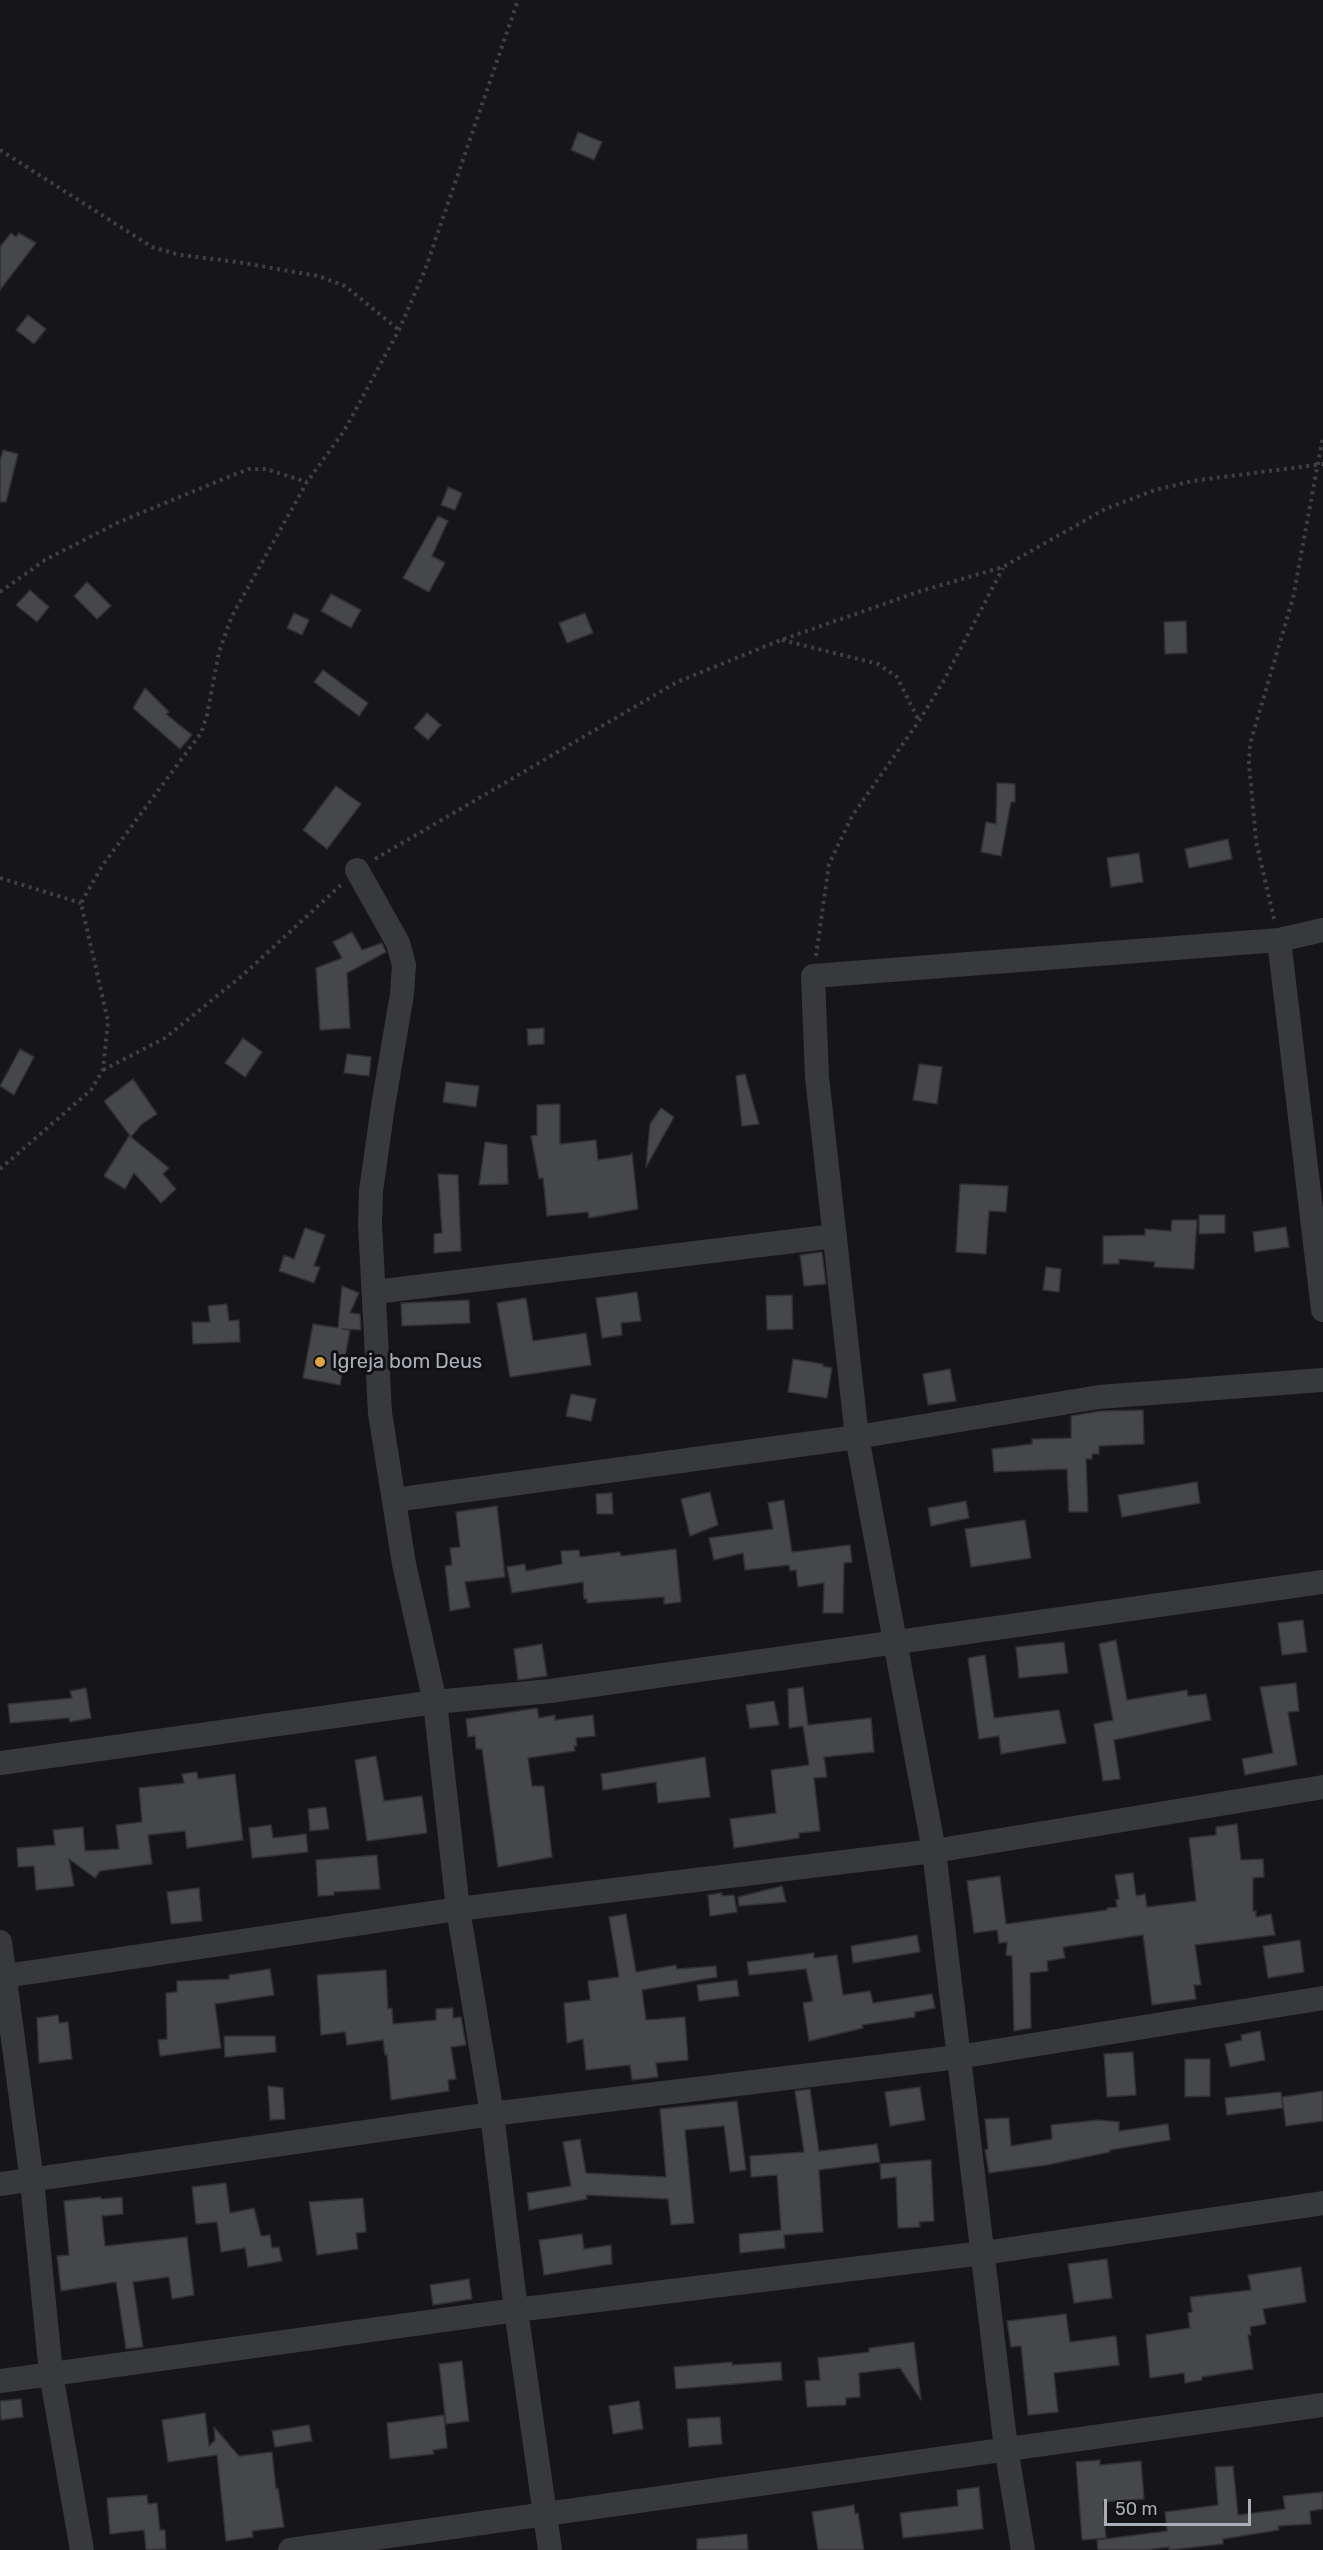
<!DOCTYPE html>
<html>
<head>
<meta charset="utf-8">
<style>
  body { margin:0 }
  #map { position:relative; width:1323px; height:2550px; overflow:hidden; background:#161618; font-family:Rubik,sans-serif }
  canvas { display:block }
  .scale { position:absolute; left:1104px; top:2499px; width:147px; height:27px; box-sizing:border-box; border:3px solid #aaaeb7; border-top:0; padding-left:8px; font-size:18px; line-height:21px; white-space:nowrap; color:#aaaeb7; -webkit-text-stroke:4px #111113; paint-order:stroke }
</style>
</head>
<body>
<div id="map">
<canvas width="1323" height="2550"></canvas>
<div class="scale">50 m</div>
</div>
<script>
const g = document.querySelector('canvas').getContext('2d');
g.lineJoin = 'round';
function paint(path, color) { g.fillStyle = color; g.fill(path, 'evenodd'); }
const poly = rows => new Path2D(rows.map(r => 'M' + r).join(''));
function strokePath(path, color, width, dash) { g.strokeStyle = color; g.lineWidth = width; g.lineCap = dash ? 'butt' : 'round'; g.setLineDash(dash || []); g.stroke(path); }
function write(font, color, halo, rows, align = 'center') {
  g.font = font + ' Rubik,sans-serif'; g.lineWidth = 6; g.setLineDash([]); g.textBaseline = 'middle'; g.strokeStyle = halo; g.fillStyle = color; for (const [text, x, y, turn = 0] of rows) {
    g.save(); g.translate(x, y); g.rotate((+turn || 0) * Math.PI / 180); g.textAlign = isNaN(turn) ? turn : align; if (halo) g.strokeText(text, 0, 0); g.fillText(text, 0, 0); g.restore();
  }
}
const building = poly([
  [578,132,602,142,594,160,571,150,578,132],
  [11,233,16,237,19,233,36,243,0,290,0,247,11,233],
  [28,315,46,329,34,344,16,330,28,315],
  [3,450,18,454,6,502,0,502,0,461,3,450],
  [448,487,462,493,455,510,441,505,448,487],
  [438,516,448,521,432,556,445,563,429,592,403,578,438,516],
  [87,582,111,606,97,619,74,596,87,582],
  [30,590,49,607,37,622,16,605,30,590],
  [331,594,361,610,351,628,321,611,331,594],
  [294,613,309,620,302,635,287,628,294,613],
  [585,613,593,633,567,643,559,623,585,613],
  [1186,621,1187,653,1165,654,1164,622,1186,621],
  [323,670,368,703,359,716,314,682,323,670],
  [145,688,169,712,166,714,192,735,180,749,133,708,145,688],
  [427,713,441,725,428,740,414,728,427,713],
  [997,783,1015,784,1015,802,1011,802,1001,856,981,852,986,822,996,824,997,783],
  [336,786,361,804,327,849,303,830,336,786],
  [1228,839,1232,859,1189,868,1185,849,1228,839],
  [1139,853,1143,882,1111,887,1107,858,1139,853],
  [352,932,362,950,382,943,386,952,347,973,350,1028,320,1030,316,968,342,958,333,942,352,932],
  [544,1028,544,1044,528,1045,527,1029,544,1028],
  [243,1038,262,1052,245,1077,225,1063,243,1038],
  [20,1049,34,1057,14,1095,0,1086,20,1049],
  [347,1054,371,1057,369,1076,344,1073,347,1054],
  [919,1064,942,1067,937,1104,913,1100,919,1064],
  [745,1074,759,1124,742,1126,736,1076,745,1074],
  [133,1079,157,1114,142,1124,131,1137,169,1168,163,1174,176,1189,161,1203,134,1173,125,1189,104,1176,129,1136,131,1137,104,1101,133,1079],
  [446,1082,479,1086,476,1107,443,1102,446,1082],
  [560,1104,560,1144,596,1140,598,1160,630,1155,632,1153,638,1209,589,1218,588,1212,547,1216,543,1178,539,1179,531,1136,537,1135,537,1105,560,1104],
  [661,1108,674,1117,646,1167,650,1124,661,1108],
  [485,1142,507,1145,508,1184,479,1185,485,1142],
  [438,1174,458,1175,461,1251,434,1253,434,1234,442,1233,438,1174],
  [960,1184,1008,1186,1006,1212,989,1211,986,1254,956,1252,960,1184],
  [1199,1215,1225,1215,1225,1233,1199,1234,1199,1215],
  [1172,1220,1197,1220,1194,1269,1154,1267,1155,1262,1119,1259,1119,1264,1103,1264,1103,1236,1145,1235,1145,1229,1171,1231,1172,1220],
  [1286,1227,1289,1247,1255,1252,1253,1232,1286,1227],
  [305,1228,325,1235,314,1266,320,1267,314,1283,279,1271,284,1255,294,1259,305,1228],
  [822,1252,826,1284,804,1286,800,1255,822,1252],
  [1046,1267,1061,1269,1059,1292,1043,1290,1046,1267],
  [342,1286,359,1293,350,1313,360,1314,361,1330,342,1329,350,1330,340,1385,303,1378,313,1324,338,1328,342,1286],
  [637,1292,641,1321,621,1323,622,1335,602,1338,596,1298,637,1292],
  [792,1295,793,1329,767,1330,766,1296,792,1295],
  [526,1298,533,1341,586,1333,591,1365,510,1377,497,1303,526,1298],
  [469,1300,470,1323,402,1326,401,1303,469,1300],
  [227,1304,229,1321,239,1320,240,1342,193,1344,192,1322,210,1322,208,1306,227,1304],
  [793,1359,823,1364,823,1366,832,1368,827,1398,788,1392,793,1359],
  [950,1369,956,1401,928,1405,923,1374,950,1369],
  [571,1394,596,1399,591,1421,566,1416,571,1394],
  [1143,1410,1144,1444,1099,1446,1099,1454,1092,1454,1092,1459,1086,1459,1088,1512,1069,1512,1067,1469,994,1472,992,1449,1032,1444,1032,1439,1071,1438,1071,1416,1100,1411,1143,1410],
  [1197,1482,1200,1503,1122,1517,1118,1495,1197,1482],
  [710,1492,718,1525,690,1536,681,1499,710,1492],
  [612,1493,613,1514,597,1514,596,1494,612,1493],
  [784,1500,792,1552,850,1545,852,1562,844,1563,843,1613,823,1613,824,1583,798,1587,796,1570,790,1571,789,1565,745,1570,743,1553,714,1560,709,1538,773,1529,768,1503,784,1500],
  [966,1501,969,1518,931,1526,928,1508,966,1501],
  [497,1506,505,1577,465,1582,470,1607,450,1611,445,1566,452,1565,450,1548,460,1547,456,1512,497,1506],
  [1025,1520,1031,1558,971,1567,965,1529,1025,1520],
  [676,1549,681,1602,664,1604,664,1597,587,1603,587,1599,584,1599,583,1582,512,1593,507,1567,525,1564,526,1571,562,1564,561,1551,579,1550,580,1557,620,1552,621,1556,676,1549],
  [1303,1620,1307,1652,1282,1655,1278,1623,1303,1620],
  [1116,1640,1127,1700,1187,1690,1188,1696,1206,1694,1211,1720,1114,1740,1120,1779,1103,1781,1094,1724,1113,1720,1099,1644,1116,1640],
  [1064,1642,1068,1673,1019,1678,1016,1647,1064,1642],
  [542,1644,547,1676,518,1680,514,1649,542,1644],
  [985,1655,994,1718,1059,1710,1066,1743,1001,1754,999,1736,979,1739,968,1658,985,1655],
  [1296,1683,1299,1711,1288,1712,1297,1765,1245,1775,1242,1759,1273,1753,1260,1687,1296,1683],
  [803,1687,808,1725,871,1718,874,1752,824,1757,827,1777,814,1778,820,1831,799,1833,799,1838,734,1848,730,1819,776,1813,771,1770,809,1765,803,1726,789,1728,788,1689,803,1687],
  [86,1688,91,1718,70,1722,69,1718,10,1723,8,1704,72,1698,70,1691,86,1688],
  [774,1701,779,1725,750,1728,746,1705,774,1701],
  [537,1708,539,1718,555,1715,555,1720,593,1715,595,1736,576,1738,577,1746,574,1746,575,1751,528,1758,532,1786,544,1786,552,1857,498,1867,482,1749,476,1749,475,1736,468,1737,466,1719,537,1708],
  [376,1756,384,1801,422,1796,427,1833,367,1841,355,1760,376,1756],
  [705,1757,710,1797,658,1803,656,1782,603,1790,601,1774,705,1757],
  [197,1772,198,1779,235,1774,243,1840,187,1848,185,1831,148,1835,152,1864,100,1871,95,1878,69,1859,74,1886,36,1890,34,1866,18,1867,17,1848,55,1845,53,1830,83,1827,85,1851,119,1849,116,1825,142,1822,139,1788,184,1783,182,1774,197,1772],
  [326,1807,329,1829,310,1831,308,1809,326,1807],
  [1237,1824,1241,1860,1263,1859,1264,1877,1253,1878,1253,1911,1256,1911,1256,1917,1271,1914,1275,1935,1195,1945,1201,1985,1194,1985,1196,1999,1152,2005,1143,1935,1063,1947,1065,1958,1047,1961,1048,1971,1030,1973,1031,2028,1014,2031,1012,1956,1006,1955,1007,1942,999,1943,997,1930,974,1933,967,1881,1000,1876,1006,1924,1107,1910,1107,1908,1117,1907,1116,1900,1119,1899,1115,1875,1133,1873,1136,1896,1145,1894,1147,1907,1196,1901,1189,1838,1216,1835,1216,1827,1237,1824],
  [271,1825,273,1838,306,1834,308,1852,252,1858,249,1828,271,1825],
  [377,1855,380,1889,334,1892,334,1895,318,1896,316,1860,377,1855],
  [782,1886,786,1902,739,1906,738,1897,782,1886],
  [199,1888,202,1921,171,1924,167,1892,199,1888],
  [722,1893,722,1896,734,1895,737,1912,710,1916,708,1895,722,1893],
  [626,1914,636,1972,676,1965,677,1969,716,1966,717,1977,642,1990,646,2020,685,2017,688,2060,656,2063,658,2077,632,2080,630,2065,586,2070,583,2039,567,2043,564,2003,590,2000,588,1981,619,1977,609,1917,626,1914],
  [917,1935,920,1952,853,1963,851,1946,917,1935],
  [1300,1940,1304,1972,1268,1978,1263,1946,1300,1940],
  [814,1953,814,1958,837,1955,843,1995,870,1991,873,2003,932,1994,935,2008,915,2012,915,2017,862,2025,863,2028,809,2041,803,2003,813,2001,806,1969,749,1975,747,1962,814,1953],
  [270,1969,274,1995,215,2004,221,2048,160,2056,158,2040,167,2039,166,1993,177,1992,177,1981,229,1979,229,1975,270,1969],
  [386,1970,388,2009,392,2008,393,2024,436,2020,436,2009,453,2008,453,2018,461,2017,466,2045,451,2047,456,2079,448,2080,449,2091,391,2100,387,2054,385,2055,383,2040,347,2045,345,2032,321,2035,317,1975,386,1970],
  [737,1980,739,1996,699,2001,697,1985,737,1980],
  [58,2015,59,2023,68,2022,72,2059,39,2063,37,2018,58,2015],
  [1260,2031,1265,2060,1230,2067,1225,2044,1242,2040,1241,2035,1260,2031],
  [224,2036,275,2036,276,2052,225,2057,224,2036],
  [1133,2052,1136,2095,1107,2097,1104,2054,1133,2052],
  [1185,2059,1210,2059,1210,2096,1185,2097,1185,2059],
  [268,2086,283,2088,285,2119,270,2120,268,2086],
  [920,2087,925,2120,890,2126,885,2092,920,2087],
  [810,2089,819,2151,877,2144,880,2162,819,2170,823,2232,784,2235,785,2248,740,2253,739,2234,781,2230,777,2175,751,2177,750,2156,804,2152,795,2091,810,2089],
  [1323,2091,1323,2121,1286,2126,1282,2097,1323,2091],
  [1281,2092,1283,2108,1227,2115,1225,2098,1281,2092],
  [737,2101,746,2170,730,2172,724,2126,685,2130,694,2223,671,2225,668,2199,586,2195,587,2199,529,2210,527,2193,571,2186,563,2142,580,2139,586,2173,666,2177,660,2109,737,2101],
  [1009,2118,1011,2146,1052,2139,1051,2125,1098,2120,1119,2122,1119,2131,1168,2124,1170,2140,1110,2150,1110,2152,1047,2165,989,2173,985,2150,988,2149,985,2119,1009,2118],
  [931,2160,934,2221,919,2222,920,2227,898,2228,896,2177,881,2179,880,2164,931,2160],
  [226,2183,230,2213,254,2208,261,2236,270,2235,272,2248,279,2247,282,2261,248,2267,245,2248,221,2252,217,2222,196,2224,192,2187,226,2183],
  [101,2197,101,2199,122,2197,123,2214,102,2216,105,2246,187,2237,194,2295,172,2299,169,2277,133,2282,143,2347,126,2349,116,2282,61,2291,57,2256,69,2255,64,2201,101,2197],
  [363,2198,366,2232,356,2233,358,2249,317,2255,309,2202,363,2198],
  [582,2234,584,2249,611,2245,612,2264,544,2275,539,2240,582,2234],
  [1107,2259,1112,2298,1074,2303,1068,2264,1107,2259],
  [1301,2267,1306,2302,1263,2309,1266,2324,1250,2327,1251,2335,1248,2335,1253,2369,1202,2377,1202,2380,1185,2383,1184,2373,1150,2378,1146,2335,1190,2328,1188,2313,1192,2312,1190,2297,1251,2290,1248,2275,1301,2267],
  [469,2279,472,2299,433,2305,430,2285,469,2279],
  [1066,2314,1070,2342,1116,2336,1119,2365,1054,2373,1058,2412,1028,2415,1021,2346,1011,2347,1007,2321,1066,2314],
  [914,2342,921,2400,900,2368,859,2373,860,2397,846,2398,846,2405,807,2407,805,2381,820,2380,818,2358,869,2352,869,2348,914,2342],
  [462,2361,469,2421,446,2424,439,2364,462,2361],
  [732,2362,732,2365,781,2362,782,2380,676,2389,674,2367,732,2362],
  [21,2399,23,2417,1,2420,0,2401,21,2399],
  [639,2401,643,2429,613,2434,609,2406,639,2401],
  [205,2413,209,2446,215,2440,214,2427,239,2456,272,2452,276,2489,278,2488,284,2527,252,2531,253,2537,226,2541,217,2455,168,2462,162,2420,205,2413],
  [444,2415,447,2448,433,2450,434,2454,390,2459,387,2423,444,2415],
  [720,2417,722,2444,689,2447,687,2419,720,2417],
  [309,2425,312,2441,275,2447,272,2431,309,2425],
  [1100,2460,1100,2465,1141,2461,1144,2499,1103,2502,1106,2538,1082,2540,1076,2462,1100,2460],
  [1233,2466,1238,2515,1285,2509,1283,2496,1323,2492,1323,2509,1310,2511,1311,2524,1278,2526,1279,2530,1223,2539,1223,2544,1169,2550,1169,2547,1145,2550,1098,2550,1097,2540,1167,2531,1165,2512,1218,2505,1215,2467,1233,2466],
  [979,2487,983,2529,903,2538,900,2513,958,2506,957,2490,979,2487],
  [147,2495,148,2504,157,2503,160,2530,165,2530,166,2549,146,2550,144,2530,110,2534,107,2498,147,2495],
  [854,2505,855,2514,858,2513,864,2550,818,2550,812,2512,854,2505],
  [747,2534,748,2550,697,2550,697,2539,747,2534]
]);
paint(building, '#45474b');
strokePath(building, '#313134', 1.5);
strokePath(poly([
  [0,150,152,247,180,255,237,262,318,276,345,286,399,330],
  [0,592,45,560,119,522,233,475,249,469,266,469,307,482],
  [782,640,878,664,897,677,919,721],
  [375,859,677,682,781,640,921,591,1003,567,1105,509,1155,490,1192,481,1323,464],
  [0,878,81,903],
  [1274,919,1256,841,1249,763,1250,744,1293,598,1323,436],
  [816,956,829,864,852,816,919,721,943,682,1003,568],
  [103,1070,165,1038,243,975,343,883],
  [0,1169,91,1090,103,1070,108,1021,81,903,102,866,201,733,207,715,219,652,232,616,307,482,344,431,399,330,425,270,518,0]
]), '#3e4043', 4, [3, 4.5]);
strokePath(poly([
  [357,870,398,943,404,965,402,994,383,1106,371,1191,370,1224,380,1413,404,1564,435,1702,458,1909,492,2114,516,2310,550,2550],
  [1279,940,1323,1310],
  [375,1292,835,1236],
  [394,1500,857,1437,1099,1397,1323,1380],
  [0,1763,435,1702,550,1691,1323,1582],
  [0,1942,32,2181,51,2374,82,2550],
  [5,1976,458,1909,934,1851,1323,1787],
  [0,2184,492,2114,958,2057,1323,1998],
  [0,2381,516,2310,983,2253,1323,2203],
  [290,2550,1323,2405],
  [1023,2550,1006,2448,934,1851,857,1437,817,1077,813,976,1279,940,1323,930]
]), '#38393d', 24);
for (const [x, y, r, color] of [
  [320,1362,6,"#e0a446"]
]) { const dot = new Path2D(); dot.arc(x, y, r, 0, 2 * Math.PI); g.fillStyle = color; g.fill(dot); strokePath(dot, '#111113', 2); }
write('20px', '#aaaeb7', '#111113', [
  ["Igreja bom Deus",332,1362]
], 'left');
</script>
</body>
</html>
